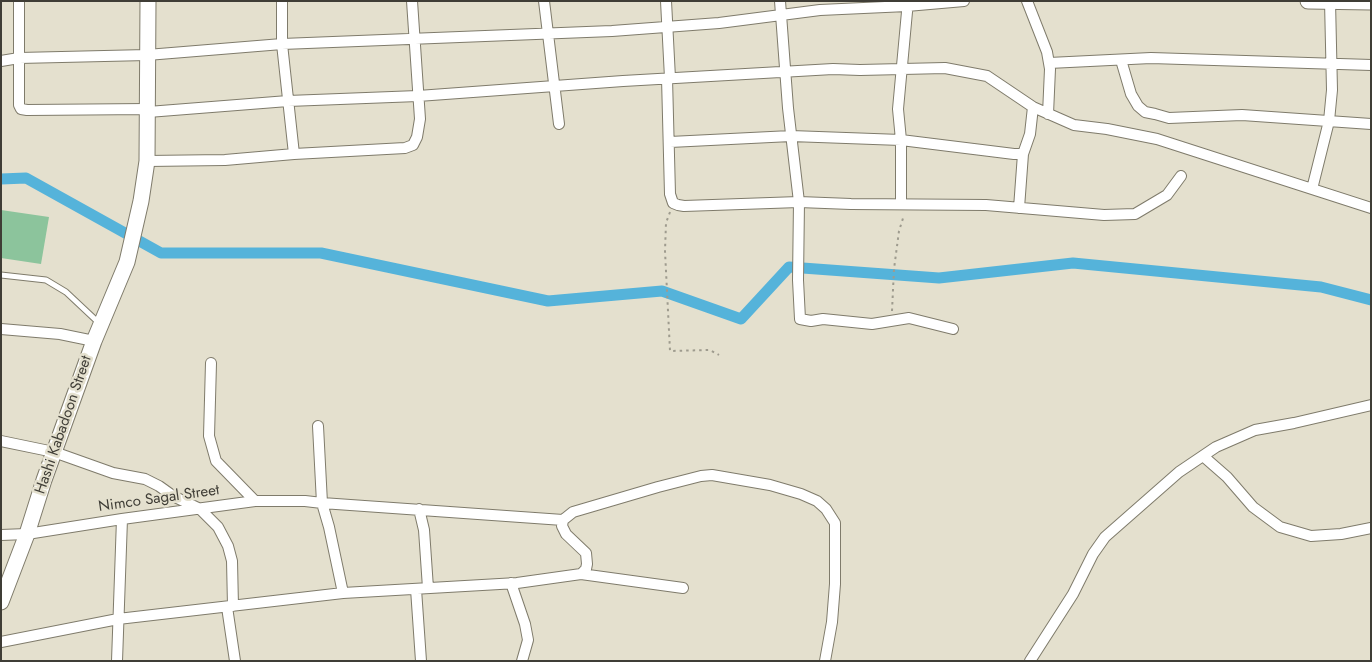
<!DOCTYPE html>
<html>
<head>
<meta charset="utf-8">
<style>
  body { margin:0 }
  #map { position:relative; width:1372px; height:662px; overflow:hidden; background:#e4e0ce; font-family:Jost,sans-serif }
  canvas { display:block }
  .frame { position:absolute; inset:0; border:2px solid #3f3d36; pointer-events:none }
</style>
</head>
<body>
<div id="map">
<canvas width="1372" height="662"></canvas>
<div class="frame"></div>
</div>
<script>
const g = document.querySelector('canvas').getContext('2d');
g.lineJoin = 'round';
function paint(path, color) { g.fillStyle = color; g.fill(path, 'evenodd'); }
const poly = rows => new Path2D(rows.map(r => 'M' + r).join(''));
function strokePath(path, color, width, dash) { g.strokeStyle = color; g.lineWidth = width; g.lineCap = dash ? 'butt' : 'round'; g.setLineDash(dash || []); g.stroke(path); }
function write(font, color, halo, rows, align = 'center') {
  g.font = font + ' Jost,sans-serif'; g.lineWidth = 5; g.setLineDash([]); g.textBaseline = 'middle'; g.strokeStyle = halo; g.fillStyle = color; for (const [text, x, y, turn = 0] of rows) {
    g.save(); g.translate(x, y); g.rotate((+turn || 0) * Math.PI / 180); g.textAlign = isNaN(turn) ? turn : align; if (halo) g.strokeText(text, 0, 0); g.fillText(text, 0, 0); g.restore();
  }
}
paint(poly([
  [1,210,49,217,41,264,1,258]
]), '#8cc49c');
strokePath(poly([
  [1,179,26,178,161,253,321,253,548,301,662,291,741,319,789,267,939,278,1073,263,1321,287,1371,300]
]), '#55b3da', 11);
const lane = poly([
  [1,275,46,280,66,292,99,323]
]);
const street = poly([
  [19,1,19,105,21,109,27,110,148,109],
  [282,1,282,44,294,154],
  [544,1,559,124],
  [666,1,670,78],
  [780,1,788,108,799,202,798,280,800,319,811,321,823,319,872,324,909,318,953,329],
  [1027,1,1047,52,1050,69,1048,114],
  [1121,60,1131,94,1138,106,1145,112,1155,114,1169,118,1242,115,1371,124],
  [1,61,19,58,147,55,282,44,612,31,719,23,820,10,907,6,964,1],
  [1049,63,1151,58,1371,65],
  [667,78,670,194,673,203,678,205,684,206,799,202,851,204,986,205,1104,215,1135,214,1167,195,1181,176],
  [148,112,288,101,418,96,623,81,833,69,860,70,945,68,987,76,1033,107,1074,125,1107,129,1157,139,1371,208],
  [670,142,791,136,901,140,1014,154,1023,154,1030,134,1033,107],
  [147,161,225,160,294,154,405,148,413,145,417,137,420,119,412,1],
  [1312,189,1329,121,1332,90,1330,1],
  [901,204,901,140,898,109,908,1],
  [1019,208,1023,154],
  [1,329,60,334,94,341],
  [211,363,209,436,216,461,255,501],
  [318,426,322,503,329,527,343,593],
  [1,441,54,452,113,473,145,479,159,486,173,496,200,509,218,527,228,546,232,561,233,606],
  [1203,456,1227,477,1253,507,1280,527,1311,536,1341,534,1371,528],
  [419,509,424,530,428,588],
  [1,535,27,534,122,519,255,501,305,501,322,503,563,520],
  [581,574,683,588],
  [511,583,525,624,528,640,522,661],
  [416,589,421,661],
  [227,607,235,661],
  [1,642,118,619,343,593,517,583,581,574,586,569,587,564,586,553,566,534,562,526,563,520,573,512,658,487,701,476,712,475,770,485,801,494,817,501,826,509,835,523,835,584,832,622,825,661],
  [117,661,122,519],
  [1030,661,1073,594,1093,554,1105,537,1179,472,1216,447,1255,430,1294,423,1371,405]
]);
const secondary = poly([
  [1308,1,1371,2],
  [1,602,27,534,44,480,94,341,127,262,141,201,147,161,148,1]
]);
strokePath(lane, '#7f7b6b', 7);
strokePath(street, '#7f7b6b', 12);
strokePath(secondary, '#7f7b6b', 17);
strokePath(poly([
  [670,212,666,223,665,251,670,351,710,350,719,355],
  [892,311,894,269,899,231,904,215]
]), '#9e9b8e', 2, [2.5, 4]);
strokePath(lane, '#fff', 5);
strokePath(street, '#fff', 10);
strokePath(secondary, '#fff', 15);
write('15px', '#3f3d36', '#e4e0ce', [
  ["Hashi Kabadoon Street",64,425,-71],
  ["Nimco Sagal Street",159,499,-8]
]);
</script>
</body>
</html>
